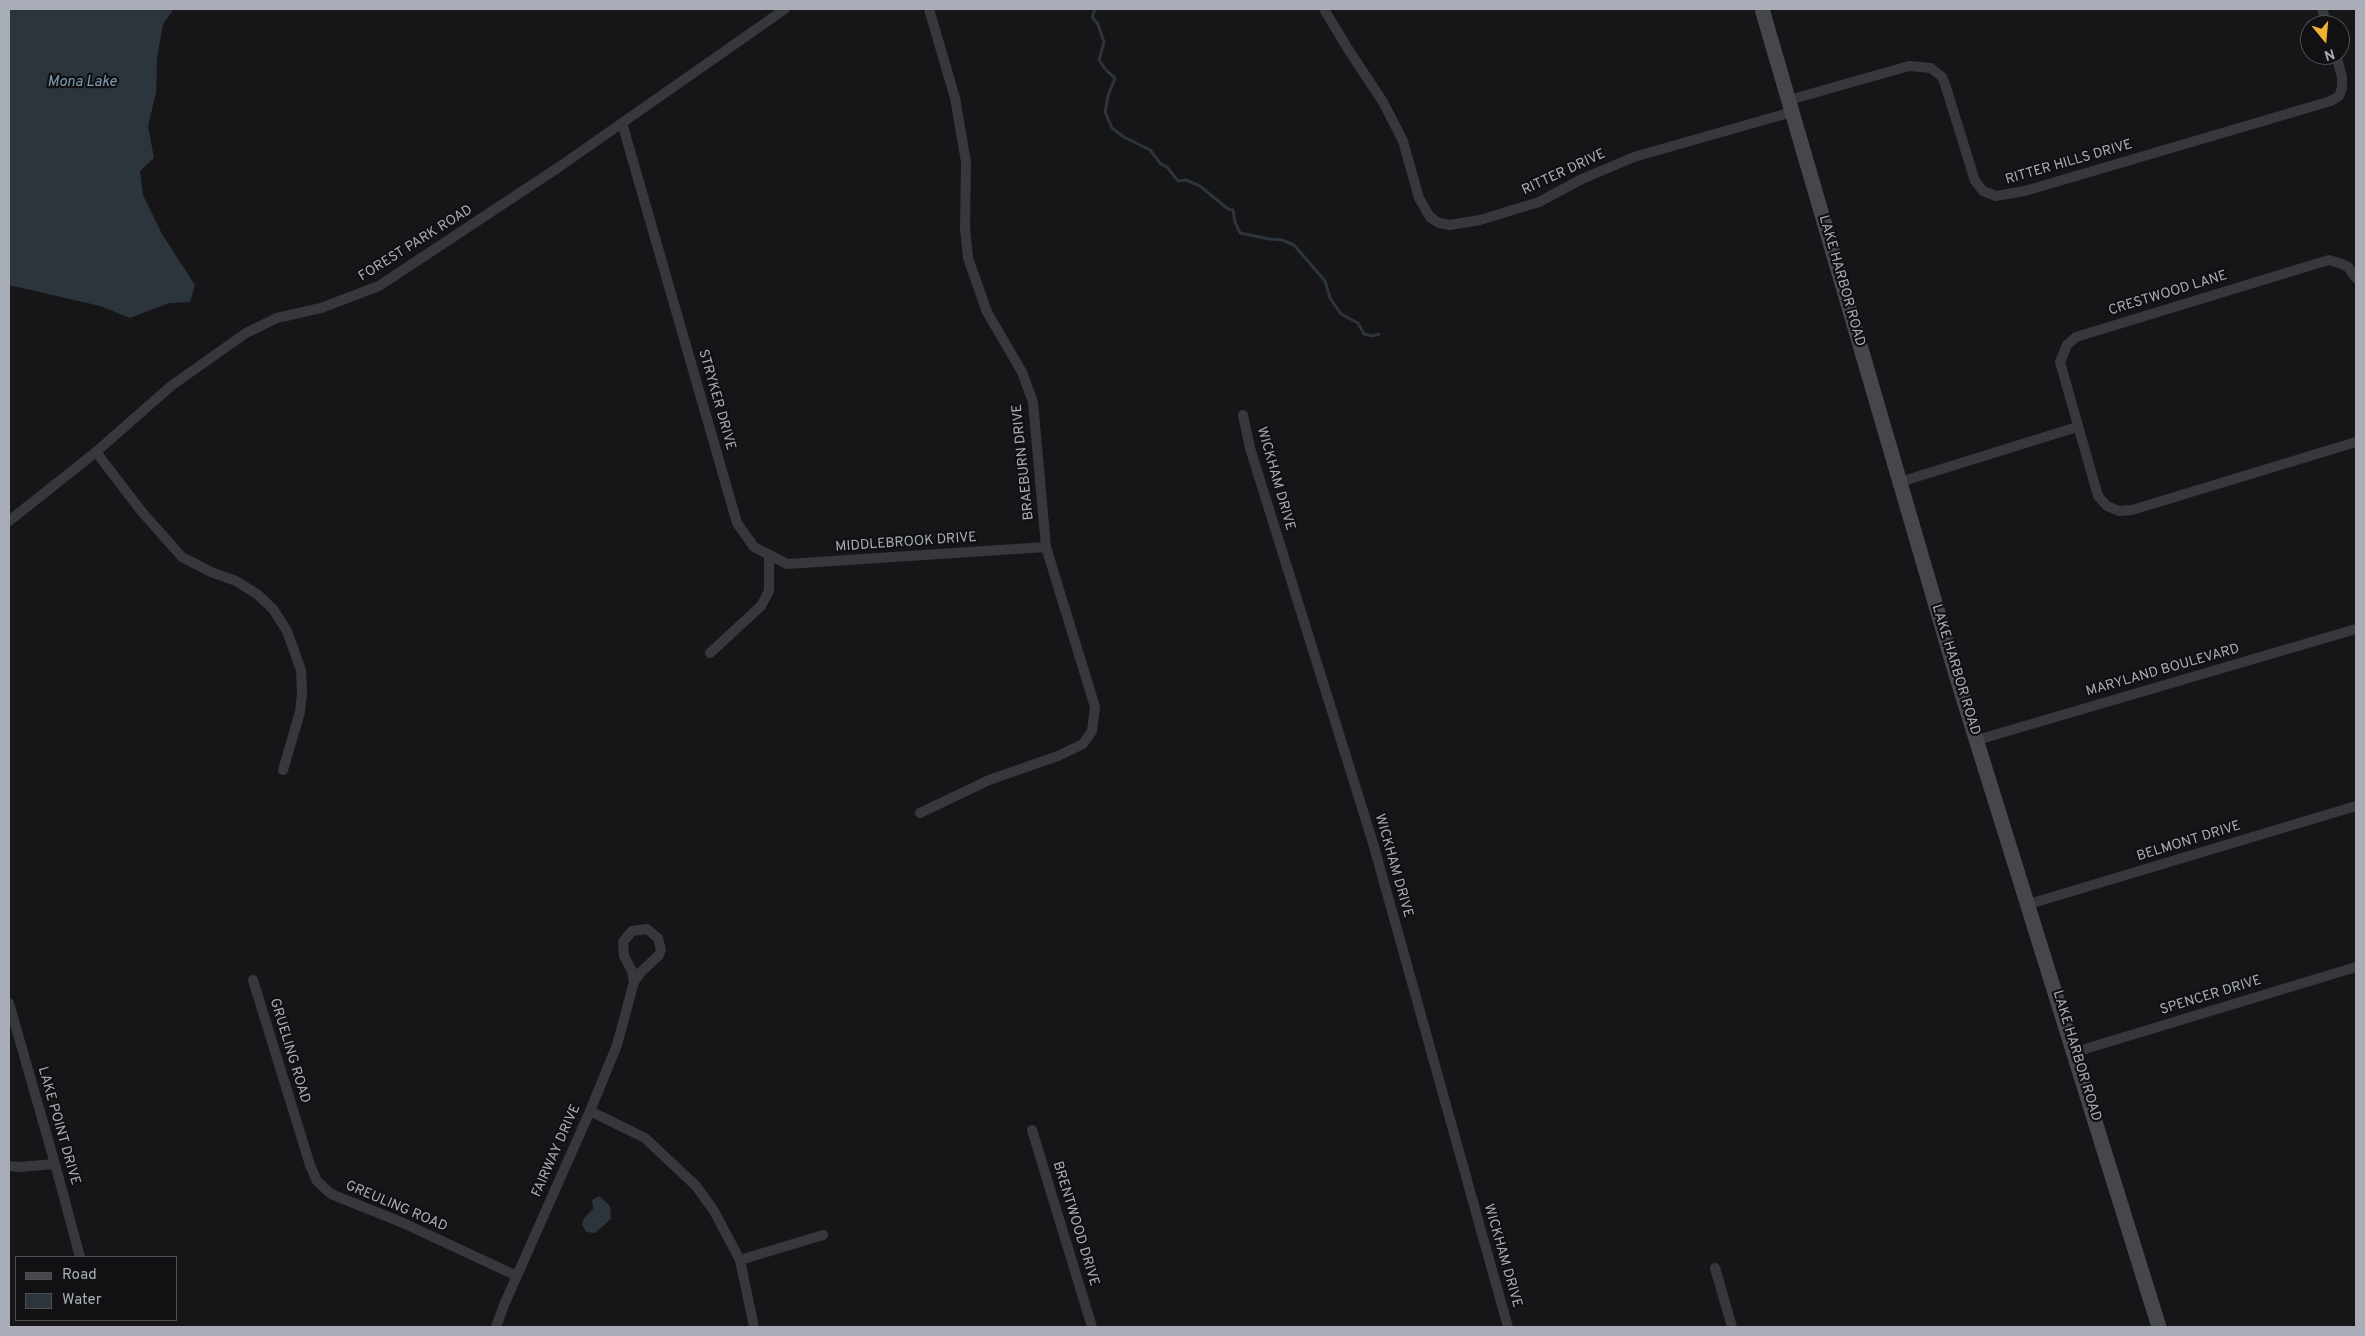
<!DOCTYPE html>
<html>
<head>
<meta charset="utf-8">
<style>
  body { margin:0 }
  #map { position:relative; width:2365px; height:1336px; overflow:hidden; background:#161618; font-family:Overpass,sans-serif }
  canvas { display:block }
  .frame { position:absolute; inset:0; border:10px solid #a8adb8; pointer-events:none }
  .legend { position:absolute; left:15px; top:1256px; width:162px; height:65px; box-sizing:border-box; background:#111113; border:1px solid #4d4f55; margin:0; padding:6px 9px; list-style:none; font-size:15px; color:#a8adb8 }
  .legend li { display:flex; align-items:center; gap:10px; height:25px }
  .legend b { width:25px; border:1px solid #4d4f55 }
  .north { position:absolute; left:2300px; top:15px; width:50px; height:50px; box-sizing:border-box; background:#111113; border:1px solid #4d4f55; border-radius:50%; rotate:163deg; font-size:14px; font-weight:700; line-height:20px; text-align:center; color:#a8adb8 }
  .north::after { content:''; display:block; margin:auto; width:18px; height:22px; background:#f2b134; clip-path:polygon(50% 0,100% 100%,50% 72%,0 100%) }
</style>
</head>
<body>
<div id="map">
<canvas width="2365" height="1336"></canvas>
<div class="frame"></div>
<ul class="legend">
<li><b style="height:6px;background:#45474d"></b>Road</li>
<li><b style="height:14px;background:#2c353c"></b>Water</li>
</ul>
<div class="north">N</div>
</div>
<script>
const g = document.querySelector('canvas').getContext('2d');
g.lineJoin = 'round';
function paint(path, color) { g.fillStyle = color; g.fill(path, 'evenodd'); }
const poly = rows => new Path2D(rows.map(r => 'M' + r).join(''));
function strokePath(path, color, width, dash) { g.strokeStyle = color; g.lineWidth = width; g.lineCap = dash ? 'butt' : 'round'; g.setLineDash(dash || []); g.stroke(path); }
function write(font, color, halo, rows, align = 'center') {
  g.font = font + ' Overpass,sans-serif'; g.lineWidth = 4.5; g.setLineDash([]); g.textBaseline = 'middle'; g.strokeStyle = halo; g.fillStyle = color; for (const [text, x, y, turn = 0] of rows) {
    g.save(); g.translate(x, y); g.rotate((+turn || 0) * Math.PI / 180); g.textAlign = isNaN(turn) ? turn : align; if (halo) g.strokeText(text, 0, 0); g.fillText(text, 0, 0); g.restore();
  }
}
paint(poly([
  [9,9,174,9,163,24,157,59,156,93,148,126,154,158,140,171,143,195,162,234,195,285,190,302,169,303,130,318,100,306,9,285],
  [599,1196,610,1206,611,1219,595,1233,586,1232,582,1224,584,1218,593,1209,592,1200]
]), '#2c353c');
strokePath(poly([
  [1095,9,1092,17,1098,24,1104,42,1099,60,1106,70,1115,78,1108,96,1105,112,1112,128,1124,137,1150,150,1161,164,1167,167,1178,181,1186,180,1200,186,1228,209,1233,210,1235,222,1240,233,1269,239,1282,240,1294,245,1325,281,1330,298,1341,314,1358,323,1364,334,1372,336,1379,334]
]), '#2c353c', 3);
strokePath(poly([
  [1324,9,1348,49,1383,102,1403,141,1419,198,1430,217,1439,223,1450,225,1480,220,1539,202,1582,179,1634,157,1792,112],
  [2322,9,2327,25],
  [1789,100,1909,66,1931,68,1942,77,1945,84,1975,181,1983,191,1996,196,2025,191,2331,101,2339,96,2342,88,2342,77,2336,55],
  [622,123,737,523,754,547,787,564,1046,547],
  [2356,278,2348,267,2342,264,2329,260,2322,262,2076,337,2067,345,2060,362,2098,496,2107,506,2119,511,2132,510,2356,442],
  [1243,415,1250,448,1373,843,1508,1327],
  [96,452,142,512,182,557,211,572,236,581,257,594,273,609,287,631,301,670,302,693,300,712,283,770],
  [1900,482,2077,427],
  [9,521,96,452,171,386,246,333,277,318,321,308,379,286,559,167,785,9],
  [710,653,761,606,769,591,769,556],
  [1977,740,2356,629],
  [920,813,989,780,1058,756,1083,744,1092,731,1095,707,1046,547,1033,402,1022,372,987,312,968,258,965,228,966,162,955,98,929,9],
  [2029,904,2356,806],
  [253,980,310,1165,317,1181,331,1194,401,1222,517,1276],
  [9,1003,55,1164,80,1257],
  [2075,1052,2356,967],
  [590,1111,645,1138,696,1186,714,1211,740,1260,754,1327],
  [1032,1130,1092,1327],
  [9,1166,19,1167,55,1164],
  [740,1260,823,1235],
  [1715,1268,1732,1327],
  [496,1327,504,1305,590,1111,617,1045,634,982,641,972,659,955,661,950,658,938,647,929,632,931,623,942,624,956,632,971,634,982]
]), '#37383d', 10);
strokePath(poly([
  [1762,9,1957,678,2159,1327]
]), '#45474d', 15);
write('14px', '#a8adb8', '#111113', [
  ["RITTER HILLS DRIVE",2069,163,-16],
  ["RITTER DRIVE",1564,173,-25],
  ["FOREST PARK ROAD",416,244,-32],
  ["LAKE HARBOR ROAD",1841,281,74],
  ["CRESTWOOD LANE",2168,294,-17],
  ["STRYKER DRIVE",716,400,74],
  ["BRAEBURN DRIVE",1024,462,-96],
  ["WICKHAM DRIVE",1275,479,74],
  ["MIDDLEBROOK DRIVE",906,543,-4],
  ["LAKE HARBOR ROAD",1955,670,73],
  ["MARYLAND BOULEVARD",2163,671,-16],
  ["BELMONT DRIVE",2189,842,-17],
  ["WICKHAM DRIVE",1393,866,74],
  ["SPENCER DRIVE",2211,996,-17],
  ["GRUELING ROAD",289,1051,73],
  ["LAKE HARBOR ROAD",2076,1056,73],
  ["LAKE POINT DRIVE",58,1126,74],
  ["FAIRWAY DRIVE",557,1151,-66],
  ["GREULING ROAD",396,1207,23],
  ["BRENTWOOD DRIVE",1075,1224,73],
  ["WICKHAM DRIVE",1502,1256,74]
]);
write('italic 15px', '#7f9bb3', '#111113', [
  ["Mona Lake",82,83]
]);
</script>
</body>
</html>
